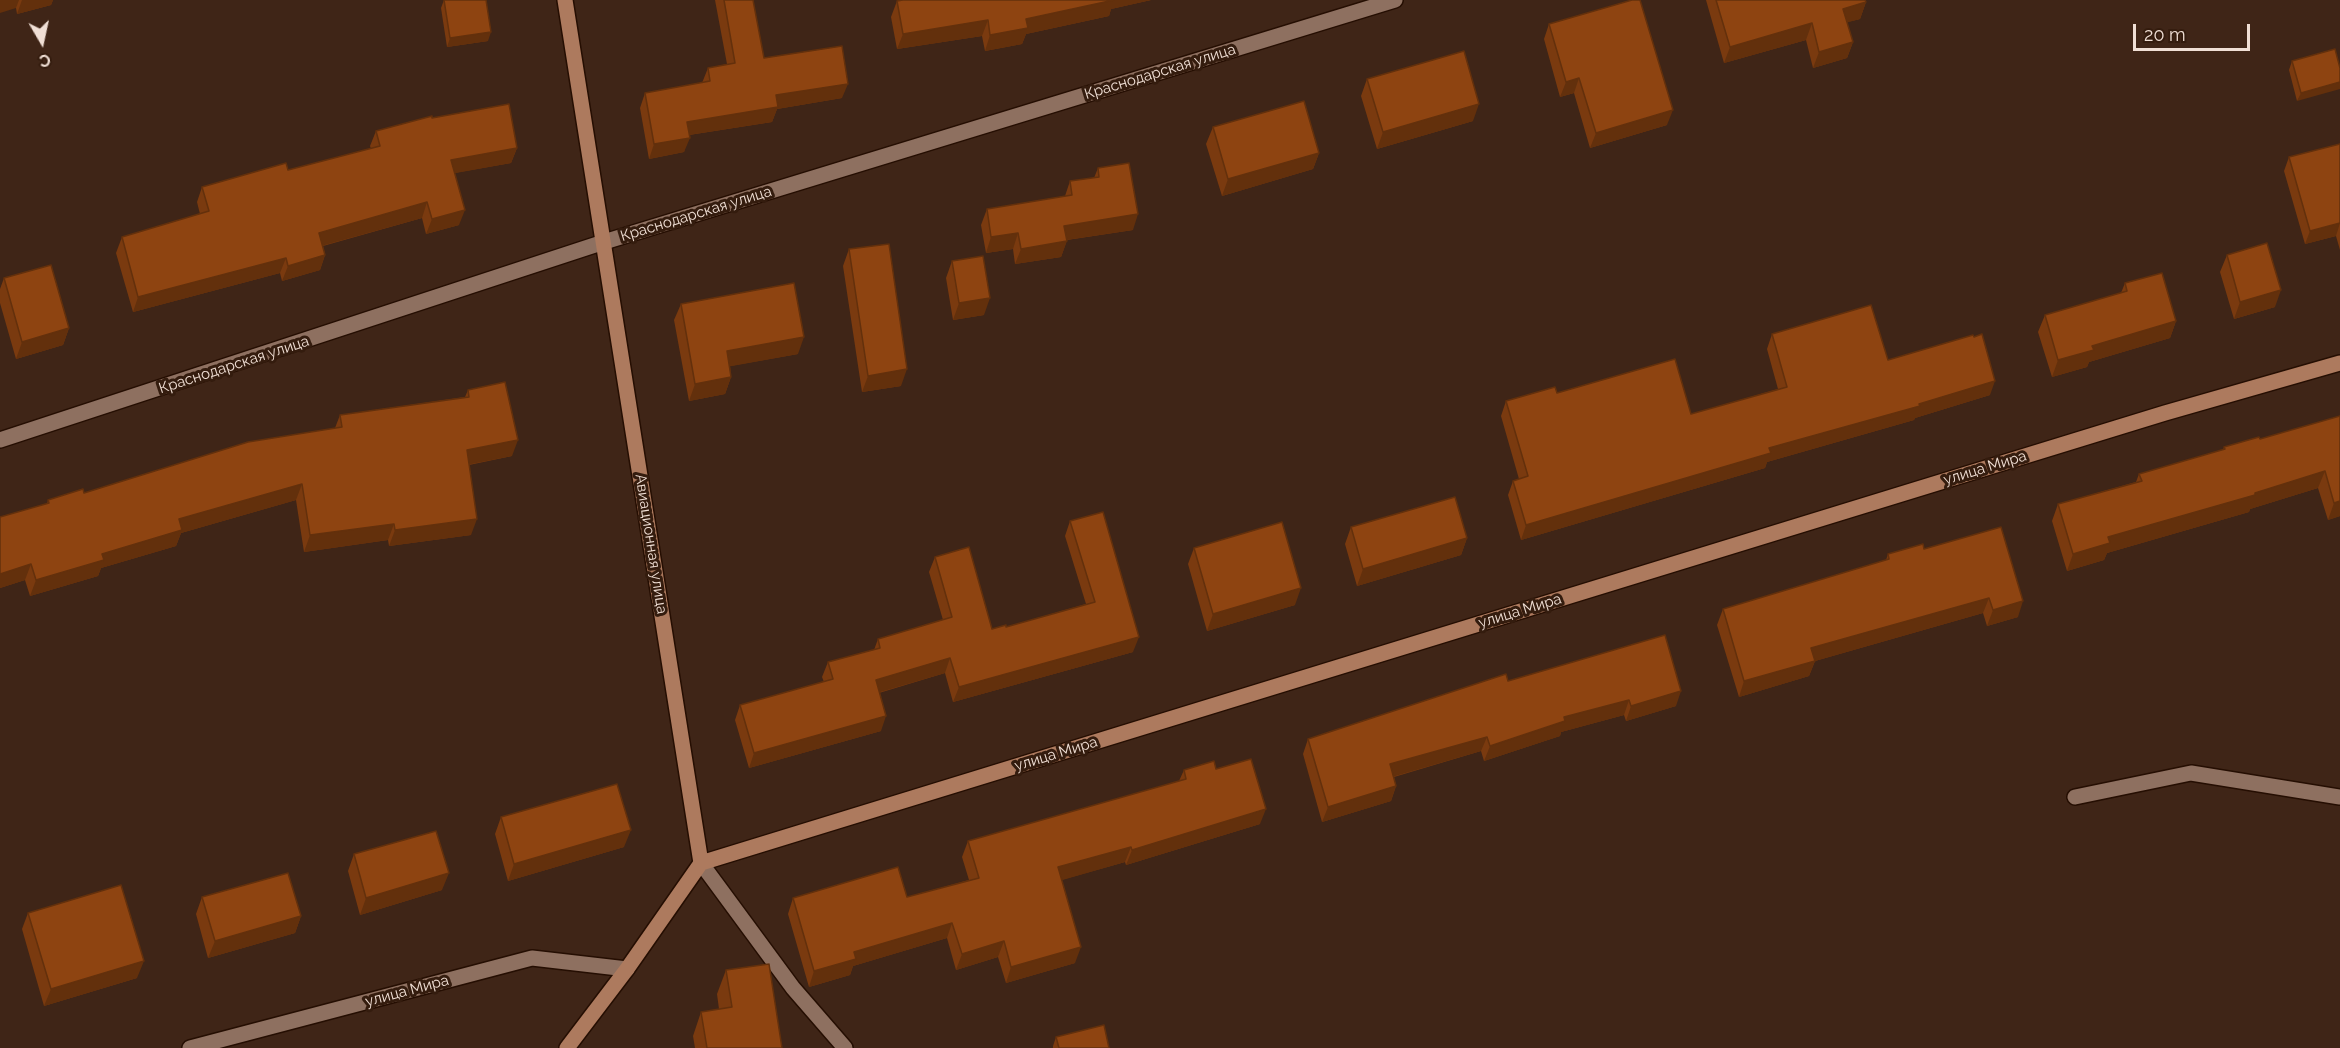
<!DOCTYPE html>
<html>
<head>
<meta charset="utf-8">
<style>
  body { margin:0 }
  #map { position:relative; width:2340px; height:1048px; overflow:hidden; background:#3f2517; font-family:Raleway,sans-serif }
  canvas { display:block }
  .north { position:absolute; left:12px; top:12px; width:60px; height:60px; -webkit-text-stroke:4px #341c0e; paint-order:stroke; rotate:171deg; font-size:16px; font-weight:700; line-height:24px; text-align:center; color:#f0dfd5 }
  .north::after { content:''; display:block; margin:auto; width:21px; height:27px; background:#f0dfd5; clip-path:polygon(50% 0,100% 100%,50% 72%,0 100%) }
  .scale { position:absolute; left:2133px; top:24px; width:117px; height:27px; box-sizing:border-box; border:3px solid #f0dfd5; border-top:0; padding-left:8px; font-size:18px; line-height:21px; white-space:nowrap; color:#f0dfd5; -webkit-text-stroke:4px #341c0e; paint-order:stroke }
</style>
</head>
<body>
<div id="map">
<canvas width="2340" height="1048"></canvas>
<div class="north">С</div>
<div class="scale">20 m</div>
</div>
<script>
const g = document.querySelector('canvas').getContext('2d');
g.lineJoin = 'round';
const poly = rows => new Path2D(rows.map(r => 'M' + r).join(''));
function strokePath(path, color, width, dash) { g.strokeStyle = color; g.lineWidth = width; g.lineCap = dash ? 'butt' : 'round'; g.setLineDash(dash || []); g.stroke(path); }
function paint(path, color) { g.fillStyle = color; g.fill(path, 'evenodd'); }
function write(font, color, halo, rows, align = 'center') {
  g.font = font + ' Raleway,sans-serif'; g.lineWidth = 6; g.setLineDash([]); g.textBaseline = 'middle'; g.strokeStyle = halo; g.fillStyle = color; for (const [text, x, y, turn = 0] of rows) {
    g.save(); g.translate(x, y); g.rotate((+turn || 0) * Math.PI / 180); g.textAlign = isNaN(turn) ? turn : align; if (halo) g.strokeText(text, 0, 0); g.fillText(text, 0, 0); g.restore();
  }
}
const service = poly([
  [2075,797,2191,773,2340,797],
  [701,863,793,988,845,1048]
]);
const minor = poly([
  [190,1048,532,958,627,969]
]);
const tertiary = poly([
  [0,440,604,242,1395,0]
]);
const secondary = poly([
  [565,0,701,863,627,969,567,1048],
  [701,863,2165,413,2340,363]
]);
strokePath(service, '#250e02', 18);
strokePath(minor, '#250e02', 18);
strokePath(tertiary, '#250e02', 18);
strokePath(secondary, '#250e02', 18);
strokePath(service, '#8e7060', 15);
strokePath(minor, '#8e7060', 15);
strokePath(tertiary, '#8e7060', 15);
strokePath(secondary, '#ad7a5e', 15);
paint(poly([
  [0,0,53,0,51,5,17,14,16,8],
  [444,0,488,41,447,47,441,8],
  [715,0,753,0,764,58,842,98,777,109,772,122,689,135,684,152,649,159,640,108,645,93,702,83,708,68,727,64],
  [903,0,1151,0,1111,9,1109,16,1026,34,1022,44,985,51,982,36,897,49,891,17,897,1],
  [1706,0,1865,0,1866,2,1860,19,1847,22,1853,42,1847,58,1813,68,1806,40,1724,63],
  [1549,24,1667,125,1590,148,1574,93,1560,97,1544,39],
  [2335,49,2297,101,2289,70,2292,61],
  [1367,79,1473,121,1377,149,1361,96],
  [432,118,517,148,511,163,454,173,459,225,426,234,422,218,323,246,325,255,320,270,282,281,280,273,133,312,116,253,122,237,200,214,197,202,202,187,288,170,371,149,370,146,376,131],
  [1213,127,1319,153,1313,169,1222,196,1206,144],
  [2340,144,2340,250,2336,236,2305,244,2284,171,2289,157],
  [1098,168,1133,230,1067,240,1061,257,1015,264,1013,249,986,253,981,225,987,209,1065,196,1070,181,1094,178],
  [849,249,901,386,862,392,843,266],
  [2227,255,2275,307,2234,319,2220,272],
  [952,261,984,315,953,320,946,278],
  [4,278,69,328,63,345,16,359,0,303,0,289],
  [2125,283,2176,321,2170,338,2089,362,2087,367,2052,377,2038,332,2045,315,2121,293],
  [681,304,798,354,730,366,731,377,725,394,689,401,674,320],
  [1772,334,1888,360,1990,395,1915,418,1914,420,1767,462,1765,468,1521,540,1508,495,1513,481,1519,479,1501,416,1506,401,1557,393,1691,414,1778,389,1767,349],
  [468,390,512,456,469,465,471,535,389,546,388,540,304,552,296,500,181,533,176,546,101,568,98,576,30,596,25,580,0,588,0,517,47,504,48,500,84,493,335,428,340,415,465,397],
  [2340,416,2340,516,2328,520,2318,488,2250,509,2249,512,2107,553,2104,560,2067,571,2052,521,2058,504,2136,482,2139,474,2223,450,2224,447,2260,439],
  [1070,521,1133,652,953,702,945,673,879,693,881,731,749,768,735,720,740,705,824,682,822,677,828,662,874,650,878,639,943,620,929,572,935,557,992,629,1006,627,1086,604,1065,536],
  [1351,527,1467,538,1461,555,1357,586,1345,544],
  [1194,548,1295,605,1207,631,1188,564],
  [1924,549,2018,617,1987,626,1983,613,1815,661,1809,676,1739,697,1717,625,1723,609,1886,560,1888,554],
  [1508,681,1676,706,1626,721,1624,715,1561,732,1560,736,1484,761,1481,751,1394,777,1396,786,1391,801,1322,822,1303,754,1308,739],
  [1216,769,1260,824,1126,865,1125,862,1061,880,1075,963,1006,983,998,957,956,970,947,938,853,966,850,975,809,987,788,914,793,898,907,897,969,880,962,857,968,841,1179,781,1184,770],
  [501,817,624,847,508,881,495,834],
  [354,854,442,890,360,915,348,871],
  [202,897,301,916,295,933,208,958,196,914],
  [28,913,137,978,44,1006,22,929],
  [726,970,782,1048,695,1048,693,1036,701,1012,719,1009,717,994],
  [1056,1037,1109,1048,1053,1048,1053,1046]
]), '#7a3a0f');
paint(poly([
  [0,0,19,0,16,8,0,13],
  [22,0,53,0,51,5,17,14],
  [1111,0,1151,0,1111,9,1109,16,1026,34,1022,44,985,51,990,35,1026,19],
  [1866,2,1860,19,1838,25,1843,9],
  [988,20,982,36,897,49,903,34],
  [1812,23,1806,40,1724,63,1730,47],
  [491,32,488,41,447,47,450,38],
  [1853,42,1847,58,1813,68,1819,52],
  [1579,78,1574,93,1560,97,1566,82],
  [2340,82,2340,89,2297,101,2301,93],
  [848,84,842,98,777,109,772,122,682,136,687,122,776,95],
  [1479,104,1473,121,1377,149,1383,132],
  [1673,110,1667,125,1590,148,1596,133],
  [690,138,684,152,649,159,654,144],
  [517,148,511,163,445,175,451,160],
  [1319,153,1313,169,1222,196,1228,179],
  [427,202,422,218,314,248,319,233],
  [465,210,459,225,426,234,432,219],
  [1138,214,1133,230,1059,241,1064,226],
  [2340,223,2336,236,2305,244,2310,231],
  [1018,233,1013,249,986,253,991,237],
  [1067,241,1061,257,1015,264,1021,249],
  [325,255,320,270,282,281,288,266],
  [286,258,280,273,133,312,138,297],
  [2281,290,2275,307,2234,319,2240,302],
  [990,298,984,315,953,320,959,303],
  [2176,321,2170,338,2089,362,2087,367,2052,377,2058,360,2092,346],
  [69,328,63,345,16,359,22,342],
  [804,337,798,354,721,368,727,351],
  [907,369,901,386,862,392,868,376],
  [731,377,725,394,689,401,695,384],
  [1995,381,1990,395,1915,418,1914,420,1767,462,1765,468,1521,540,1526,525,1769,448],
  [518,440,512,456,461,466,467,450],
  [2325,471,2318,488,2250,509,2249,512,2107,553,2104,560,2067,571,2073,554,2108,537],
  [302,484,296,500,181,533,176,546,101,568,98,576,30,596,36,580,179,519],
  [2340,501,2340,516,2328,520,2334,503],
  [477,519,471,535,389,546,395,530],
  [394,524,388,540,304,552,310,535],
  [1467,538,1461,555,1357,586,1363,569],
  [31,564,25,580,0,588,0,574],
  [1301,588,1295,605,1207,631,1213,614],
  [1989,598,1983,613,1815,661,1809,676,1739,697,1744,681,1811,648],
  [2023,601,2018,617,1987,626,1993,610],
  [1139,637,1133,652,953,702,959,687],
  [950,658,945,673,870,695,876,680],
  [1681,691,1676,706,1626,721,1631,706],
  [1629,700,1624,715,1561,732,1560,736,1484,761,1490,746,1564,717],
  [886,716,881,731,749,768,754,753],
  [1487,737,1481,751,1385,779,1390,764],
  [1396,786,1391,801,1322,822,1328,807],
  [1266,809,1260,824,1126,865,1132,850],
  [631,830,624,847,508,881,514,864],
  [1131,847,1125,862,1052,883,1058,867],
  [449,873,442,890,360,915,366,898],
  [301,916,295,933,208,958,215,941],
  [952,923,947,938,853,966,850,975,809,987,814,971,854,952],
  [1004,941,998,957,956,970,962,954],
  [1081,947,1075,963,1006,983,1011,967],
  [144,961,137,978,44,1006,51,989]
]), '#63300c');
const building = poly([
  [444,0,486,0,491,32,450,38,444,0],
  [724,0,753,0,764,58,842,46,848,84,776,95,778,107,687,122,690,138,654,144,645,93,710,81,708,68,735,63,724,0],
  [903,0,1114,0,1026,19,1028,28,990,35,988,20,903,34,897,1,903,0],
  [1632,0,1640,0,1673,110,1596,133,1579,78,1566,82,1549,24,1632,0],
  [1716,0,1865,0,1866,2,1843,9,1853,42,1819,52,1812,23,1730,47,1716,0],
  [2335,49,2340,68,2340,82,2301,93,2292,61,2335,49],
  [1464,51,1479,104,1383,132,1367,79,1464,51],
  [1304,101,1319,153,1228,179,1213,127,1304,101],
  [509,104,517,148,451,160,465,210,432,219,427,202,319,233,325,255,288,266,286,258,138,297,122,237,209,211,202,187,286,163,288,170,380,146,376,131,432,116,432,118,509,104],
  [2340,144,2340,223,2310,231,2289,157,2340,144],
  [1129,163,1138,214,1064,226,1067,241,1021,249,1018,233,991,237,987,209,1072,195,1070,181,1099,177,1098,168,1129,163],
  [2267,243,2281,290,2240,302,2227,255,2267,243],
  [889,244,907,369,868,376,849,249,889,244],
  [983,256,990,298,959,303,952,261,983,256],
  [51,265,69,328,22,342,4,278,51,265],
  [2162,273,2176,321,2092,346,2094,350,2058,360,2045,315,2127,291,2125,283,2162,273],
  [794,283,804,337,727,351,731,377,695,384,681,304,794,283],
  [1871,305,1888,360,1973,335,1974,337,1982,334,1995,381,1919,404,1920,406,1769,448,1771,453,1526,525,1513,481,1528,476,1506,401,1555,387,1557,393,1675,359,1691,414,1787,387,1772,334,1871,305],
  [505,382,518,440,467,450,477,519,395,530,394,524,310,535,302,484,179,519,182,530,102,554,104,560,36,580,31,564,0,574,0,517,49,503,48,500,83,489,84,493,248,442,342,427,340,415,469,397,468,390,505,382],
  [2340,416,2340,501,2334,503,2325,471,2255,493,2255,495,2108,537,2110,543,2073,554,2058,504,2142,481,2139,474,2225,449,2224,447,2259,437,2260,439,2340,416],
  [1455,497,1467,538,1363,569,1351,527,1455,497],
  [1103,512,1139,637,959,687,950,658,876,680,886,716,754,753,740,705,833,679,828,662,880,648,878,639,952,617,935,557,969,547,992,629,1006,625,1006,627,1095,602,1070,521,1103,512],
  [1282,522,1301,588,1213,614,1194,548,1282,522],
  [2001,527,2023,601,1993,610,1989,598,1811,648,1815,661,1744,681,1723,609,1889,559,1888,554,1923,544,1924,549,2001,527],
  [1665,635,1681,691,1631,706,1629,700,1564,717,1565,721,1490,746,1487,737,1390,764,1396,786,1328,807,1308,739,1506,674,1508,681,1665,635],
  [1251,759,1266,809,1132,850,1131,847,1058,867,1081,947,1011,967,1004,941,962,954,952,923,854,952,856,959,814,971,793,898,898,867,907,897,979,878,968,841,1186,779,1184,770,1214,761,1216,769,1251,759],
  [617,784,631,830,514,864,501,817,617,784],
  [436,831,449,873,366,898,354,854,436,831],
  [288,873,301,916,215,941,202,897,288,873],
  [121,885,144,961,51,989,28,913,121,885],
  [769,964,782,1048,707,1048,701,1012,732,1007,726,970,769,964],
  [1104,1025,1109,1048,1059,1048,1056,1037,1104,1025]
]);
paint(building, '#8e4411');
strokePath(building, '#63300c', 1.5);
write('15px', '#f0dfd5', '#341c0e', [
  ["Краснодарская улица",1160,72,-17],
  ["Краснодарская улица",696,214,-17],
  ["Краснодарская улица",234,365,-18],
  ["улица Мира",1985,468,-17],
  ["Авиационная улица",651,544,81],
  ["улица Мира",1520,611,-17],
  ["улица Мира",1056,754,-17],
  ["улица Мира",407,991,-15]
]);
</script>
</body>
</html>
